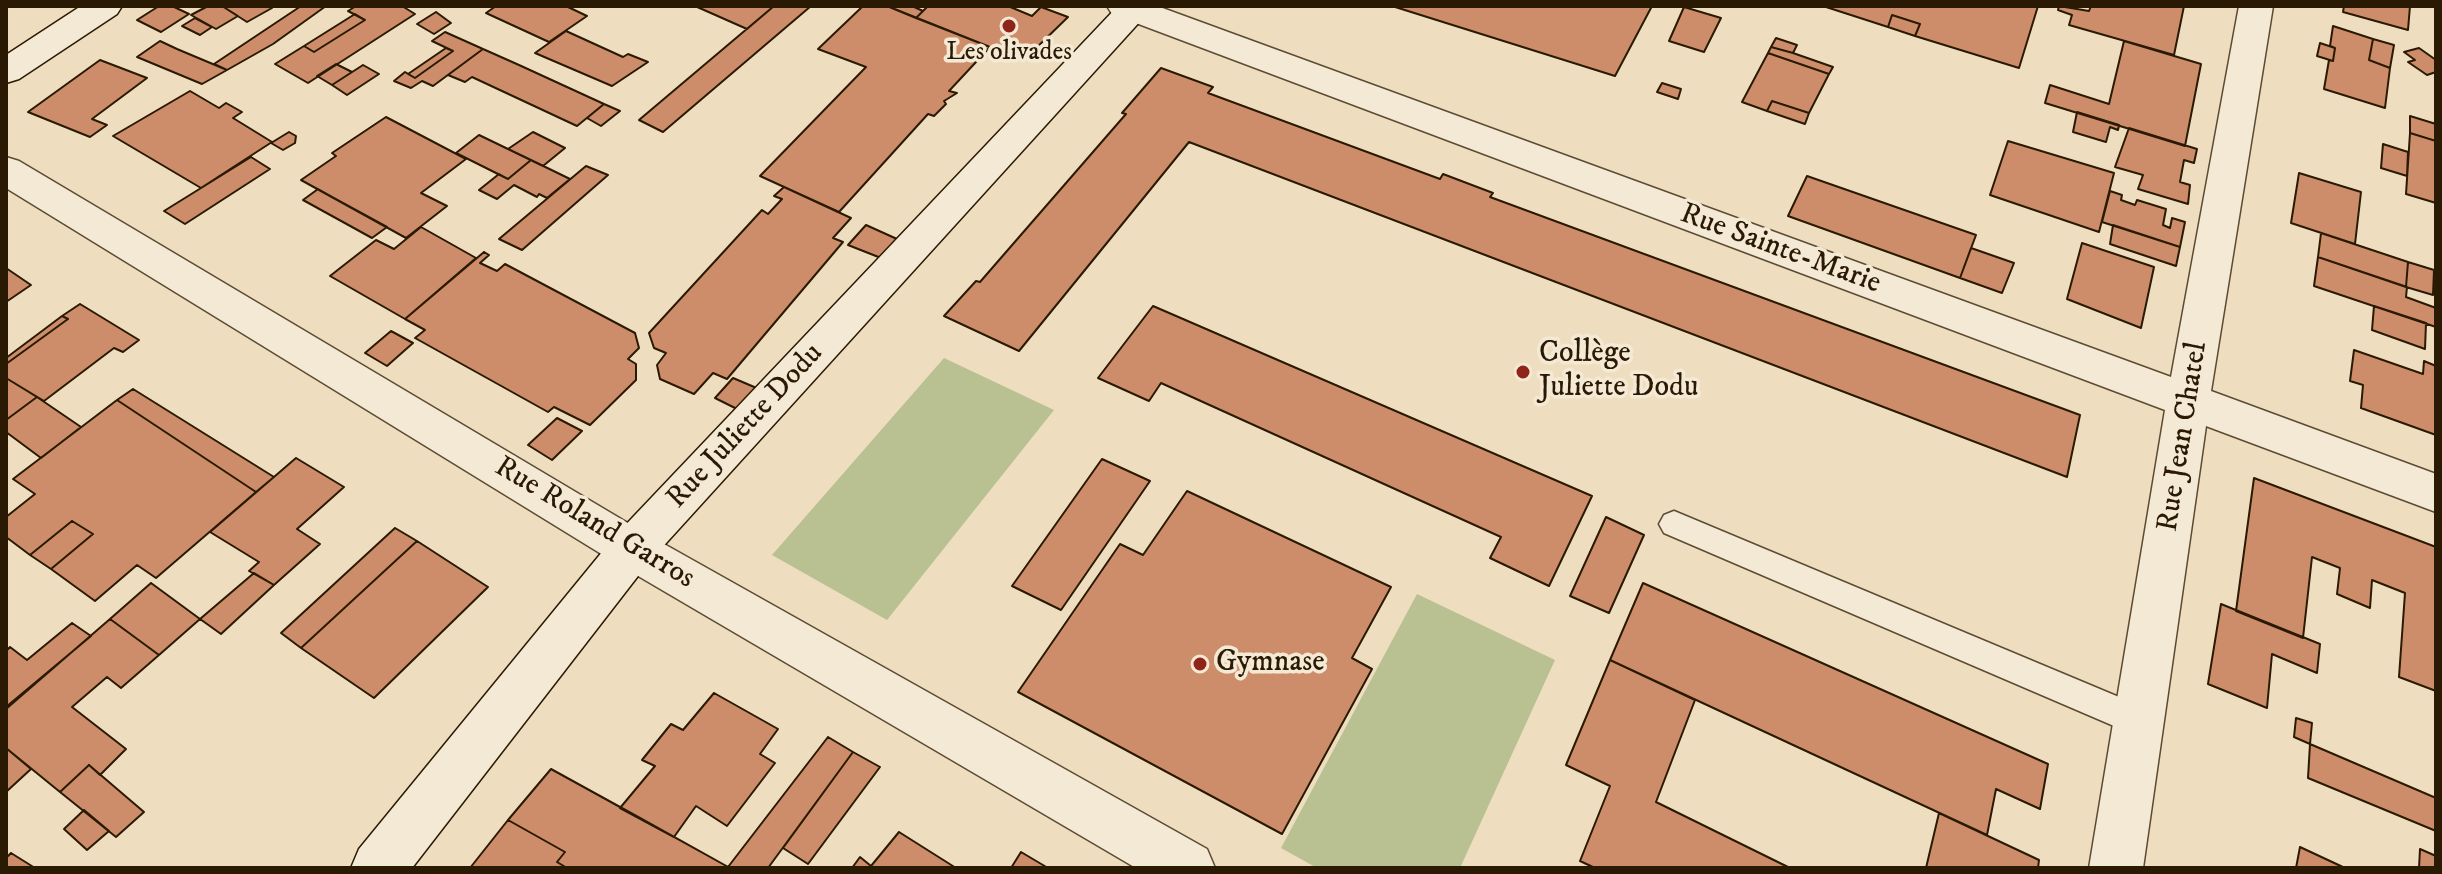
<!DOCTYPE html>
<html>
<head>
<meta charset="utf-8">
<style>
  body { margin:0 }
  #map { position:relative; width:2442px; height:874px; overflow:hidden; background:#eeddbf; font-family:"IM FELL DW Pica",serif }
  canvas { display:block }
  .frame { position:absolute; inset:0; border:8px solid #2a1a03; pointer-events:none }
</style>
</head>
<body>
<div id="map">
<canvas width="2442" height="874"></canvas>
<div class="frame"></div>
</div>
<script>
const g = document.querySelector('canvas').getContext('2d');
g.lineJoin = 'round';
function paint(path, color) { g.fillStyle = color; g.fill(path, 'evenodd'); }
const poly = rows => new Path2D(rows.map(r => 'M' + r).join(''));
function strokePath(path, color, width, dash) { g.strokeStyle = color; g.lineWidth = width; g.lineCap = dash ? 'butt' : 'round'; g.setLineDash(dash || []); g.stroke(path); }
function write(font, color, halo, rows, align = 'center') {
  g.font = font + ' "IM FELL DW Pica",serif'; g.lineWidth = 7; g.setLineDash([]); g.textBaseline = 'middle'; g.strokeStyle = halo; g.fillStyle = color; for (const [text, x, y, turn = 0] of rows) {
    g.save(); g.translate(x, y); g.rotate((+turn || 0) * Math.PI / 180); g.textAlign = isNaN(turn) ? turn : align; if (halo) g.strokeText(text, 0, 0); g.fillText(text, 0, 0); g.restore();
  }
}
paint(poly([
  [944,358,1054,410,887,620,772,555],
  [1417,594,1555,660,1460,868,1317,868,1281,848]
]), '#b9c192');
const building = poly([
  [159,6,172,6,189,14,161,32,137,20,159,6],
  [208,6,222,6,238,16,216,29,191,15,208,6],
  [222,6,269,6,272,8,247,22,222,6],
  [301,6,326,6,273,44,227,70,214,64,301,6],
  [356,6,402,6,415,14,308,83,275,64,304,46,314,52,365,20,348,11,356,6],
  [496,6,566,6,587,16,549,42,486,13,496,6],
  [695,6,774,6,747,29,695,6],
  [774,6,811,6,663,132,639,120,774,6],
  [863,6,887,6,990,47,949,91,957,93,944,101,946,104,934,116,928,114,839,212,760,176,866,67,818,49,863,6],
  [887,6,912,6,923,11,916,18,887,6],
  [928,6,1008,6,1032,16,1041,7,1068,17,1027,57,999,46,995,49,916,18,928,6],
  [1392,6,1652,6,1615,76,1392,6],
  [1823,6,2038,6,2019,68,1915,36,1920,24,1892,15,1888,27,1823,6],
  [2059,6,2089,11,2091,6,2184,6,2174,55,2069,25,2072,15,2058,10,2059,6],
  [2344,6,2410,6,2408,30,2343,12,2344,6],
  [1684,7,1721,18,1704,52,1669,41,1684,7],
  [436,12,451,23,434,34,417,24,436,12],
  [355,14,365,20,314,52,304,46,355,14],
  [1892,15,1920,24,1915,36,1888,27,1892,15],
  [195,18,212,27,200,35,182,26,195,18],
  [2333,26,2373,39,2369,60,2390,68,2385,108,2324,89,2329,60,2333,61,2335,48,2330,46,2333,26],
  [566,31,623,57,628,54,648,62,612,86,535,53,566,31],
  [445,32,483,49,433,86,422,81,411,88,394,81,405,72,415,78,453,51,432,41,445,32],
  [1776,38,1797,45,1793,53,1771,47,1776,38],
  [2373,39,2394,45,2390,68,2369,60,2373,39],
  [160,41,177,49,227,70,202,84,137,57,160,41],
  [2124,41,2201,64,2185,146,2045,103,2050,85,2109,104,2124,41],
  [2320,43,2335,48,2333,61,2317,56,2320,43],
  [1771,47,1793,53,1833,67,1829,74,1768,53,1771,47],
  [446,48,453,51,415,78,408,74,446,48],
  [2419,48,2436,60,2436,72,2427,75,2408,62,2415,60,2404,52,2419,48],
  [483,49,519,65,604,104,577,126,472,77,465,82,448,75,483,49],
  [1768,53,1829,74,1809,113,1772,101,1767,111,1742,102,1768,53],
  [100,60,147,78,92,119,107,125,90,137,28,112,100,60],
  [336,64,352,72,332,85,317,76,336,64],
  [363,65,379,74,347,95,332,85,363,65],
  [1161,68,1213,87,1208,93,1440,179,1443,174,1493,193,1490,197,2080,415,2067,477,1189,142,1019,351,944,316,976,281,980,282,1126,114,1122,113,1161,68],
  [1662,83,1681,89,1678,99,1657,92,1662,83],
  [190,91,219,108,226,103,242,112,233,118,272,142,201,188,113,136,190,91],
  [1772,101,1809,113,1805,124,1767,111,1772,101],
  [604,104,620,111,601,126,587,118,604,104],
  [2077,112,2119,125,2118,130,2110,127,2106,142,2073,132,2077,112],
  [2410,116,2436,124,2436,141,2410,133,2410,116],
  [386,117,466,159,421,193,447,206,406,238,301,180,336,156,332,153,386,117],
  [2129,128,2197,149,2194,163,2184,160,2180,182,2190,185,2188,204,2138,189,2143,175,2115,167,2129,128],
  [289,132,296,136,295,143,283,150,271,143,289,132],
  [533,132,565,148,543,166,508,149,533,132],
  [2410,133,2436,141,2436,203,2406,194,2410,133],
  [479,135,508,149,531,160,508,179,456,153,479,135],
  [2008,141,2114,173,2099,232,1990,195,2008,141],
  [2383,144,2408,152,2407,176,2381,168,2383,144],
  [251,157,270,169,185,224,164,211,251,157],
  [531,160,570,179,547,198,539,194,537,197,514,185,497,199,479,190,499,174,508,179,531,160],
  [586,166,608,175,522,250,499,239,586,166],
  [2299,173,2361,192,2355,244,2291,223,2299,173],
  [1807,176,1976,235,1960,278,1788,216,1807,176],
  [784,187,851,218,833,238,843,242,727,379,713,373,694,394,660,379,657,365,666,353,654,348,649,333,762,210,768,214,782,199,774,196,784,187],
  [318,189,336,199,387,227,372,238,303,200,318,189],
  [2110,191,2122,195,2121,200,2135,205,2137,200,2166,209,2163,225,2170,228,2172,218,2185,222,2180,247,2102,222,2110,191],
  [866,225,897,239,881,258,848,245,866,225],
  [2113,225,2180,247,2176,266,2110,244,2113,225],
  [421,227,476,258,405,319,330,276,376,240,394,249,421,227],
  [2321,233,2408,262,2406,287,2318,257,2321,233],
  [2082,243,2154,267,2141,328,2067,299,2082,243],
  [1971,248,2014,263,2002,293,1960,278,1971,248],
  [484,252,489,255,480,263,497,271,505,264,635,333,639,348,628,359,636,364,636,380,590,425,554,407,548,412,415,338,425,330,405,319,484,252],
  [2318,257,2407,287,2406,297,2436,308,2436,327,2314,286,2318,257],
  [2408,262,2434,270,2433,295,2406,287,2408,262],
  [6,268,31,285,6,302,6,268],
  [80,304,139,340,123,352,114,348,44,401,6,378,6,364,68,319,62,316,80,304],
  [1153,306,1592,496,1549,586,1490,558,1501,537,1161,383,1149,401,1098,378,1153,306],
  [2374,306,2426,323,2425,349,2372,330,2374,306],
  [62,316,68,319,6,364,6,358,62,316],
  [391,331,413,343,387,366,365,353,391,331],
  [2354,350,2423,374,2424,361,2436,366,2436,435,2361,408,2363,385,2350,381,2354,350],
  [6,378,37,397,6,420,6,378],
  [733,378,766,392,747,414,715,398,733,378],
  [133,389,274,477,256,492,117,400,133,389],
  [37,397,81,427,41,458,6,432,6,420,37,397],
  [117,400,256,492,156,578,137,565,95,601,51,569,93,534,72,521,30,555,6,537,6,517,35,494,13,479,117,400],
  [557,418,582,431,552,460,528,445,557,418],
  [296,458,344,487,297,529,320,544,274,585,249,571,259,562,210,532,296,458],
  [1102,459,1150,481,1061,610,1012,586,1102,459],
  [2254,478,2436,547,2436,691,2399,677,2405,593,2372,580,2370,608,2337,594,2340,568,2312,557,2303,638,2236,611,2254,478],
  [1187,491,1391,587,1352,658,1372,669,1282,834,1018,692,1120,544,1143,555,1187,491],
  [1606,517,1644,535,1609,613,1570,596,1606,517],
  [72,521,93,534,51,569,30,555,72,521],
  [395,528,417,541,301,648,281,633,395,528],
  [417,541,488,587,374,698,301,648,417,541],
  [254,573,274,585,221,634,200,619,254,573],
  [151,583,200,619,159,655,110,619,151,583],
  [1643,583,2048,764,2040,809,1996,789,1987,835,1610,660,1643,583],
  [2221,604,2320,644,2317,673,2272,654,2267,708,2208,684,2221,604],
  [110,619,159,655,121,688,107,677,72,707,126,749,100,775,89,765,60,792,6,748,6,709,110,619],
  [72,623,91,636,6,707,6,651,10,647,27,660,72,623],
  [1610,660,1695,700,1656,802,1790,868,1595,868,1580,861,1610,786,1566,765,1610,660],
  [714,693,778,729,760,754,775,763,727,826,696,806,674,837,620,808,655,766,642,760,671,724,683,730,714,693],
  [2296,718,2312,723,2310,744,2294,737,2296,718],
  [828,737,853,752,768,868,728,867,828,737],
  [2310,744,2436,798,2436,831,2308,778,2310,744],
  [6,748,31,769,6,792,6,748],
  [853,752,880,767,808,864,783,848,853,752],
  [89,765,144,812,116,837,60,792,89,765],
  [551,769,640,818,730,868,567,868,557,862,565,852,508,820,551,769],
  [84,810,109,831,87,850,64,829,84,810],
  [1939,813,2039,860,2038,868,1926,868,1939,813],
  [508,820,565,852,557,862,567,868,470,868,508,820],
  [899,832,956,868,852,868,860,857,871,866,899,832],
  [2300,847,2345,868,2296,868,2300,847],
  [2420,849,2436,856,2436,868,2419,868,2420,849],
  [1021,852,1048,868,1011,868,1021,852],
  [11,853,35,868,6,868,6,858,11,853]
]);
paint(building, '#ce8d6a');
strokePath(building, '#2a1a03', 2);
const lane = poly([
  [1674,511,2150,710,2155,721,2150,732,2139,736,2128,732,1664,533,1659,524,1664,515,1674,511]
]);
const street = poly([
  [1107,6,1157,6,2171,377,2239,6,2273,6,2211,391,2436,474,2436,512,2206,426,2143,868,2089,868,2165,410,1112,14,1107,6],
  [6,157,19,161,648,535,1207,849,1215,868,1136,868,616,563,6,188,6,157]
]);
const secondary = poly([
  [81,6,122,6,117,14,19,79,6,83,6,55,81,6],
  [1118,6,1154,6,648,563,412,868,351,868,359,849,616,535,1118,6]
]);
strokePath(lane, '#5b4b32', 3);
strokePath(street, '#5b4b32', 3);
strokePath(secondary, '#2a1a03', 3);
paint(lane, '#f4e9d5');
paint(street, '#f4e9d5');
paint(secondary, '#f4e9d5');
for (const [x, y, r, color] of [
  [1009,26,8,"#8f2418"],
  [1523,372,8,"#8f2418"],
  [1200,664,8,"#8f2418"]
]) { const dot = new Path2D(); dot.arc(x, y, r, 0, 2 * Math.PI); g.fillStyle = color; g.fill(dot); strokePath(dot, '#f4e9d5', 3); }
write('26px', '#2a1a03', '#f4e9d5', [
  ["Les olivades",1009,54]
]);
write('30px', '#2a1a03', '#f4e9d5', [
  ["Rue Sainte-Marie",1780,250,20],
  ["Rue Juliette Dodu",746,427,-47],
  ["Rue Jean Chatel",2184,437,-81],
  ["Rue Roland Garros",594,524,31]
]);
write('30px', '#2a1a03', '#f4e9d5', [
  ["Collège",1539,355],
  ["Juliette Dodu",1539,389],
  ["Gymnase",1216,664]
], 'left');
</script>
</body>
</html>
